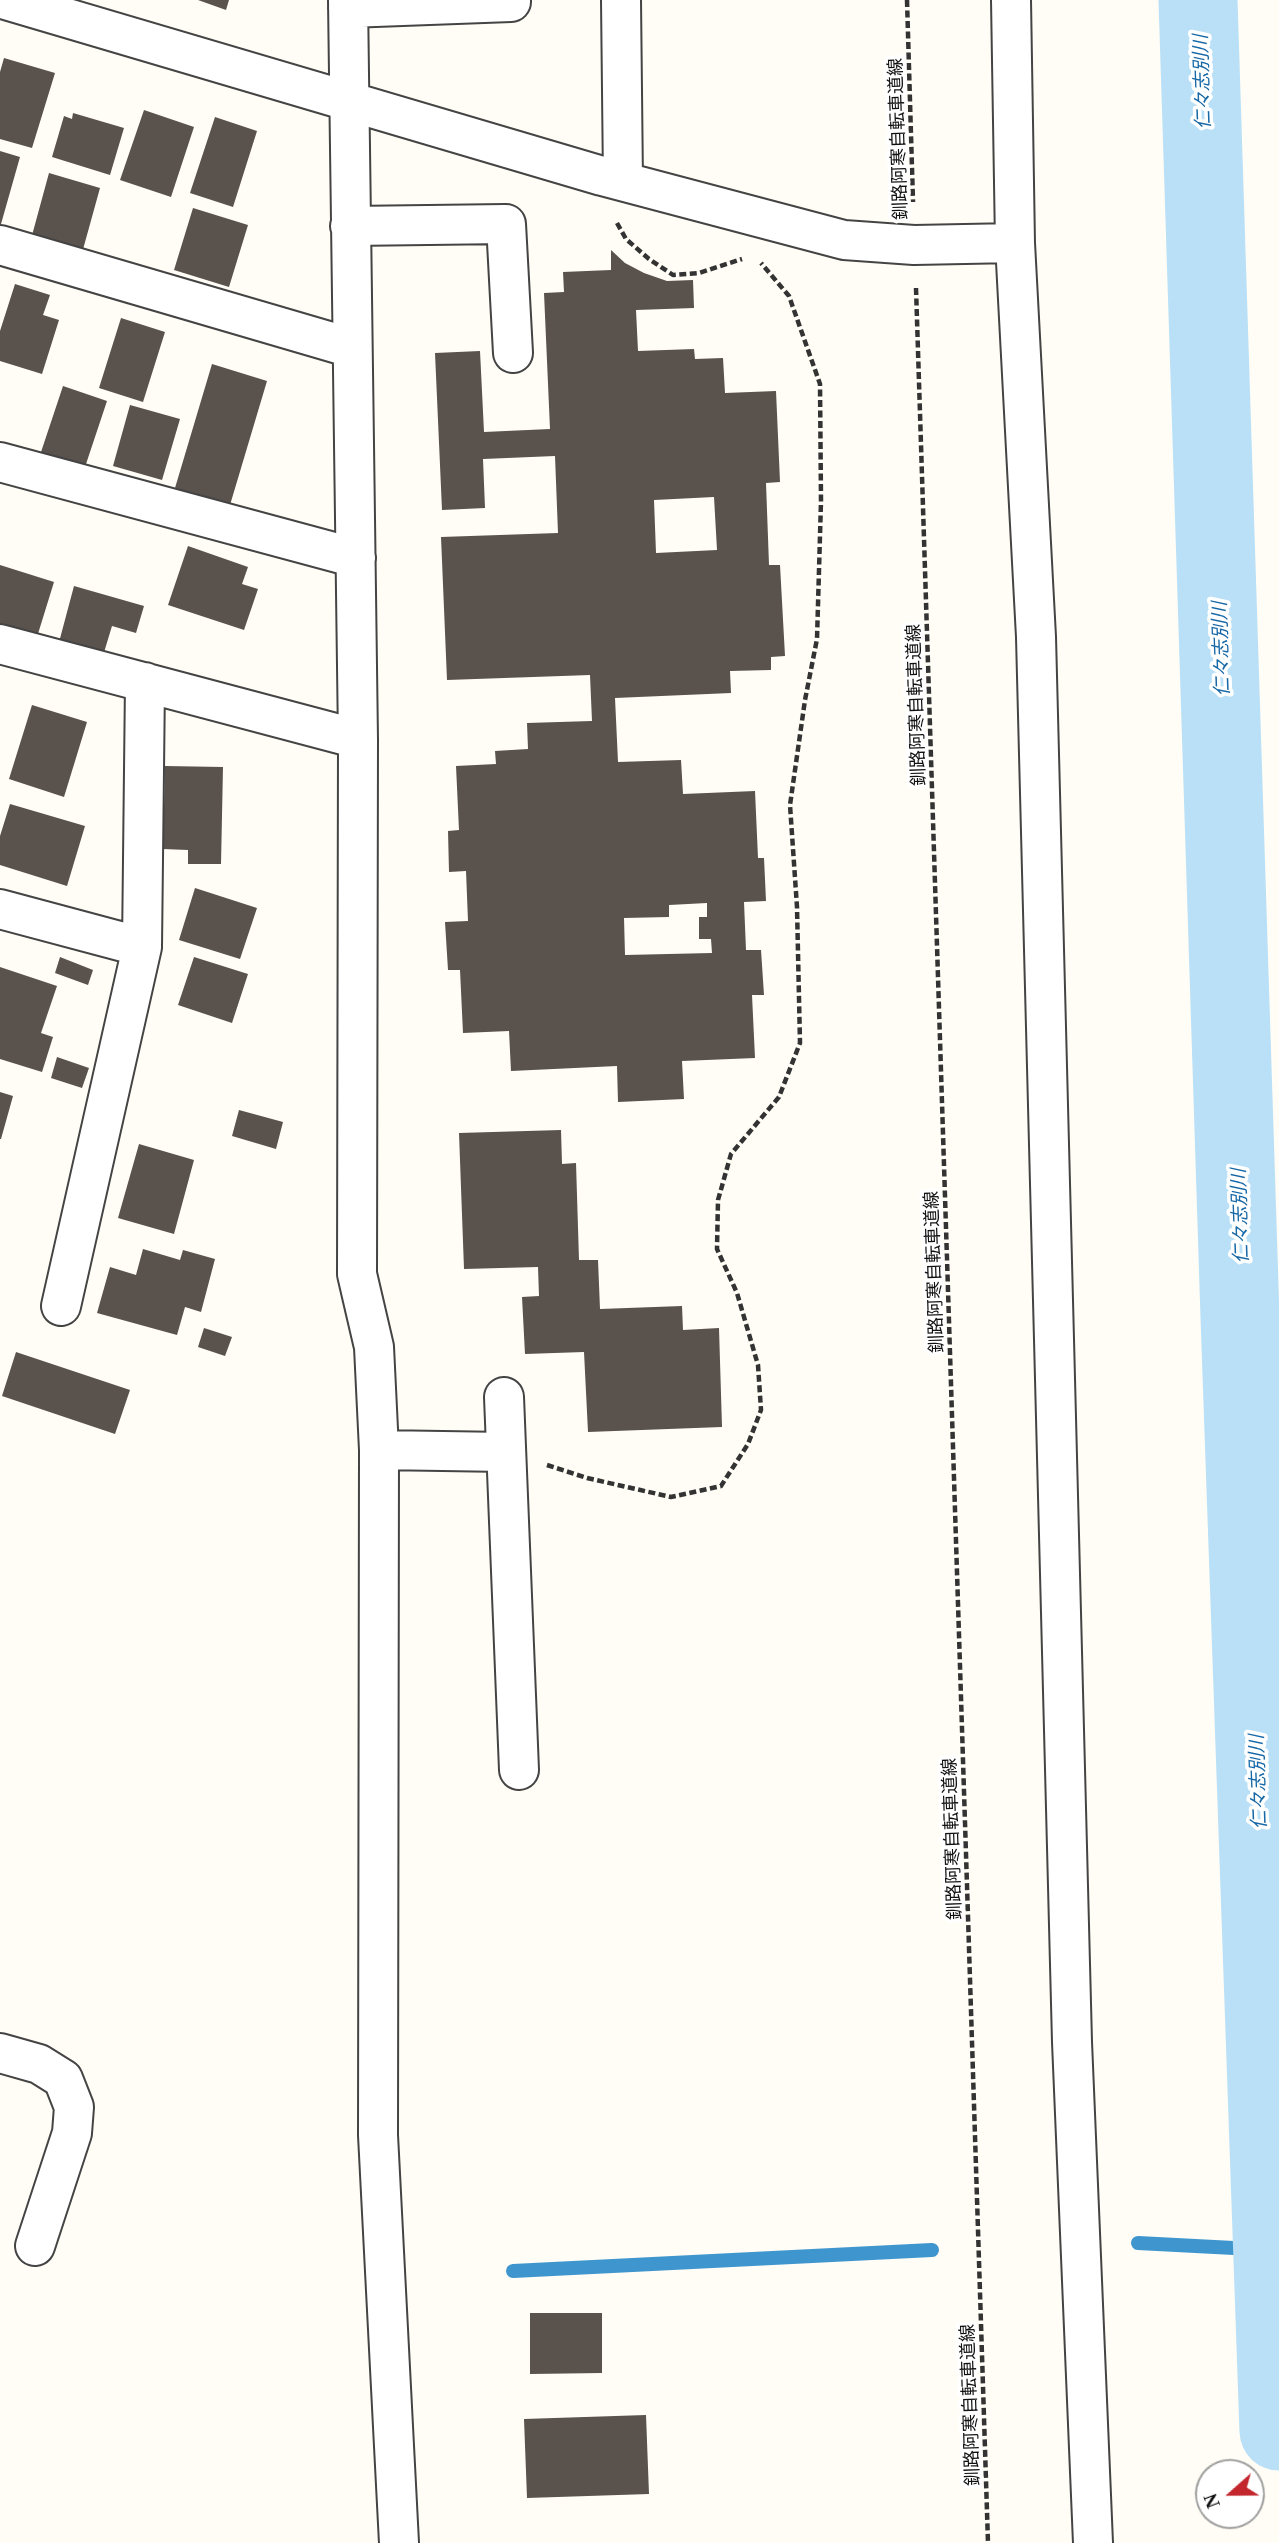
<!DOCTYPE html>
<html>
<head>
<meta charset="utf-8">
<style>
  body { margin:0 }
  #map { position:relative; width:1279px; height:2543px; overflow:hidden; background:#fffdf5; font-family:Georgia,serif }
  canvas { display:block }
  .north { position:absolute; left:1195px; top:2459px; width:70px; height:70px; box-sizing:border-box; background:#fff; border:2px solid #a0a0a0; border-radius:50%; rotate:249deg; font-size:19px; font-weight:700; line-height:28px; text-align:center; color:#111 }
  .north::after { content:''; display:block; margin:auto; width:24px; height:32px; background:#c4262e; clip-path:polygon(50% 0,100% 100%,50% 72%,0 100%) }
</style>
</head>
<body>
<div id="map">
<canvas width="1279" height="2543"></canvas>
<div class="north">N</div>
</div>
<script>
const g = document.querySelector('canvas').getContext('2d');
g.lineJoin = 'round';
const poly = rows => new Path2D(rows.map(r => 'M' + r).join(''));
function strokePath(path, color, width, dash) { g.strokeStyle = color; g.lineWidth = width; g.lineCap = dash ? 'butt' : 'round'; g.setLineDash(dash || []); g.stroke(path); }
function paint(path, color) { g.fillStyle = color; g.fill(path, 'evenodd'); }
function write(font, color, halo, rows, align = 'center') {
  g.font = font + ' Georgia,"Noto Sans JP",serif'; g.lineWidth = 7; g.setLineDash([]); g.textBaseline = 'middle'; g.strokeStyle = halo; g.fillStyle = color; for (const [text, x, y, turn = 0] of rows) {
    g.save(); g.translate(x, y); g.rotate((+turn || 0) * Math.PI / 180); g.textAlign = isNaN(turn) ? turn : align; if (halo) g.strokeText(text, 0, 0); g.fillText(text, 0, 0); g.restore();
  }
}
strokePath(poly([
  [1138,2243,1272,2250],
  [513,2271,932,2250]
]), '#3f96cf', 14);
strokePath(poly([
  [1198,0,1240,1317,1279,2431]
]), '#b9e0f7', 79);
paint(poly([
  [198,0,229,0,226,10],
  [4,58,55,73,32,148,0,139,0,72],
  [144,110,194,127,171,197,120,180],
  [73,113,124,128,110,175,52,157,64,116,72,119],
  [215,117,257,131,233,207,190,193],
  [0,151,20,157,1,224,0,224],
  [49,173,100,188,82,253,31,239],
  [193,208,248,225,229,287,174,270],
  [611,250,625,263,644,273,667,281,693,280,694,308,636,310,638,351,694,349,695,359,723,358,725,393,776,391,780,482,766,483,769,565,780,565,785,656,771,657,771,670,730,671,731,693,615,698,618,762,681,760,683,794,755,791,758,858,764,858,766,901,744,902,746,950,761,950,764,995,752,995,755,1058,682,1061,684,1099,618,1102,617,1066,511,1071,509,1031,463,1033,460,970,448,970,445,922,468,921,466,871,449,872,448,831,459,830,456,766,496,764,495,751,528,749,527,723,592,721,590,675,447,680,441,537,558,533,555,456,483,459,485,508,442,510,435,353,480,351,484,432,550,429,544,293,564,292,563,272,611,270],
  [714,497,717,550,656,553,654,500],
  [707,903,707,917,699,917,699,939,711,939,712,953,625,955,624,918,669,917,669,905],
  [15,284,50,295,43,315,59,320,42,374,0,361,0,331],
  [121,318,165,332,143,402,99,388],
  [212,364,267,381,230,505,175,488],
  [63,386,107,401,85,467,41,452],
  [130,405,180,419,162,480,113,466],
  [188,546,248,567,242,584,258,589,244,630,168,605],
  [0,565,54,582,37,637,0,626],
  [74,586,144,606,136,633,112,626,102,659,58,646],
  [32,705,87,722,64,797,9,779],
  [165,766,223,767,221,864,188,864,188,850,163,849],
  [10,804,85,826,67,886,0,865,0,836],
  [195,888,257,908,240,959,179,940],
  [60,957,93,970,88,985,55,973],
  [194,957,248,974,232,1023,178,1005],
  [0,967,57,986,41,1033,53,1037,42,1072,0,1059],
  [57,1057,89,1068,82,1088,51,1078],
  [0,1092,13,1096,1,1139,0,1139],
  [239,1110,283,1122,276,1149,232,1136],
  [561,1130,562,1164,576,1163,579,1260,598,1260,600,1309,682,1306,683,1330,719,1328,722,1427,588,1432,584,1352,525,1354,522,1297,539,1296,538,1267,464,1269,459,1133],
  [139,1144,194,1160,174,1234,118,1218],
  [143,1249,180,1260,183,1250,215,1259,201,1312,185,1307,177,1335,97,1313,110,1267,136,1275],
  [204,1328,232,1337,225,1356,198,1347],
  [16,1352,130,1390,115,1434,2,1396],
  [530,2313,602,2313,602,2373,530,2374],
  [646,2415,649,2494,527,2498,524,2419]
]), '#5a524d');
const minor = poly([
  [6,0,602,176,844,240,914,245,1015,243],
  [348,0,358,739,357,1274,374,1347,379,1450,378,2135,399,2543],
  [621,0,623,181],
  [1011,0,1015,243,1036,637,1072,2042,1093,2543],
  [348,8,511,2,511,0],
  [350,226,506,224,513,353],
  [0,245,352,348],
  [0,462,356,558],
  [0,644,358,739],
  [0,909,142,947],
  [61,1306,142,947,145,682],
  [504,1397,519,1770],
  [379,1450,506,1452],
  [0,2053,39,2064,63,2079,74,2107,72,2133,35,2246]
]);
strokePath(minor, '#444', 42);
strokePath(poly([
  [907,0,913,202],
  [617,223,626,239,649,259,673,275,699,273,742,259],
  [916,288,988,2543],
  [547,1465,587,1478,671,1497,721,1486,748,1444,761,1410,758,1365,737,1293,717,1249,718,1200,731,1154,779,1097,800,1043,797,907,790,805,805,700,817,639,821,501,820,384,789,296,761,263]
]), '#333', 4.5, [7, 3.5]);
strokePath(minor, '#fff', 38);
write('18px', '#111', '#fff', [
  ["釧路阿寒自転車道線",897,139,-92],
  ["釧路阿寒自転車道線",915,705,-92],
  ["釧路阿寒自転車道線",933,1272,-92],
  ["釧路阿寒自転車道線",951,1839,-92],
  ["釧路阿寒自転車道線",969,2405,-92]
]);
write('italic 19px', '#1768a6', '#fff', [
  ["仁々志別川",1201,82,-92],
  ["仁々志別川",1220,649,-92],
  ["仁々志別川",1239,1216,-92],
  ["仁々志別川",1257,1782,-92]
]);
</script>
</body>
</html>
